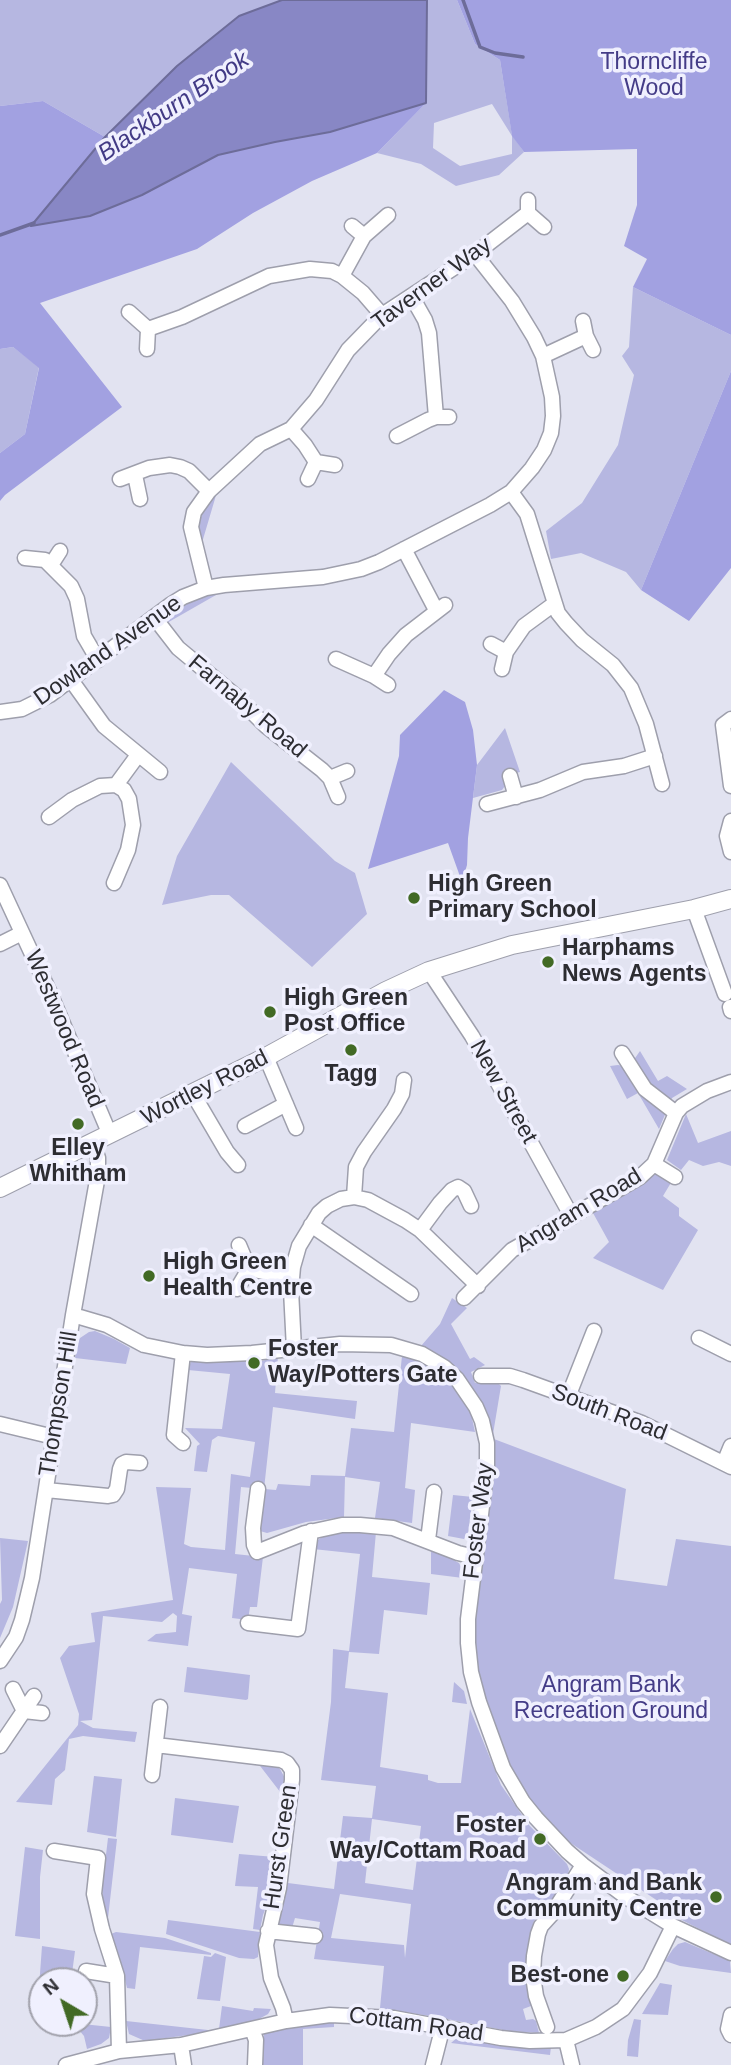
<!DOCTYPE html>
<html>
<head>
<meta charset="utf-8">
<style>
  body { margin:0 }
  #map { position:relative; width:731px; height:2065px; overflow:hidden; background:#e2e3f1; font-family:Arial,sans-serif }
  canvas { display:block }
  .north { position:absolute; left:28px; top:1967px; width:70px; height:70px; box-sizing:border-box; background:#f0f0fe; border:2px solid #a2a2ac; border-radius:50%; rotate:321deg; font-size:19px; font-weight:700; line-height:28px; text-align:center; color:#2d2d32 }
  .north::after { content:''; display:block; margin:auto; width:24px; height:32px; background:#426a25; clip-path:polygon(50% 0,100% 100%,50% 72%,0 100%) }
</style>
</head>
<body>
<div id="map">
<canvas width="731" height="2065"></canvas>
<div class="north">N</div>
</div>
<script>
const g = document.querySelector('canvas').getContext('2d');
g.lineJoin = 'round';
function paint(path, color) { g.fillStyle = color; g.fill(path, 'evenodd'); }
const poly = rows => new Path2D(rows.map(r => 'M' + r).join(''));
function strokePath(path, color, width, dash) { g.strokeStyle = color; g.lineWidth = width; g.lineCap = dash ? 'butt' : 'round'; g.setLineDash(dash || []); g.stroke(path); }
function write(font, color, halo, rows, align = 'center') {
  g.font = font + ' Arial,sans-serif'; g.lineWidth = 7; g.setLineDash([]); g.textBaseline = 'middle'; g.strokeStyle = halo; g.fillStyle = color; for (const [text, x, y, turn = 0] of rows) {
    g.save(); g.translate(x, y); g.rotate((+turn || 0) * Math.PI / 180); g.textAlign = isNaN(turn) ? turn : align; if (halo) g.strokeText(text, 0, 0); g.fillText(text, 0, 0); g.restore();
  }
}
paint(poly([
  [0,0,282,0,239,16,177,66,105,137,43,101,0,106],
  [427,0,457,0,475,44,500,60,512,135,524,152,499,175,456,186,421,164,377,153,426,103],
  [492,104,512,136,512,154,460,166,433,148,434,123],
  [633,287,731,335,731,371,641,590,626,572,581,553,551,559,546,531,582,503,618,445,634,375,622,356,629,347],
  [13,347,39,367,25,434,0,453,0,349],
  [217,492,201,546,197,526,207,504],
  [223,591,167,623,167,618,169,614,190,601,204,595],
  [505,728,520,772,503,776,505,786,502,790,473,798,477,765],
  [231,762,335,861,355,873,367,914,312,967,229,895,211,895,162,905,177,856],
  [640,1051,658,1081,667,1076,687,1089,672,1098,659,1129,638,1093,627,1099,610,1066,618,1065,623,1066,633,1061],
  [686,1114,698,1143,731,1131,731,1166,719,1162,703,1166,689,1160,681,1170,667,1160],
  [657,1173,672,1181,663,1196,679,1208,679,1216,698,1230,663,1290,593,1258,609,1242,593,1213],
  [452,1298,467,1308,451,1324,470,1359,474,1357,485,1365,471,1372,475,1383,488,1382,498,1383,501,1386,493,1434,487,1412,474,1390,447,1361,421,1346,440,1324],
  [95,1331,114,1339,130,1348,126,1364,75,1358,77,1343,80,1338,89,1332],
  [278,1356,275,1393,357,1401,355,1419,273,1407,264,1489,276,1490,278,1484,310,1486,311,1475,345,1476,351,1428,394,1432,402,1356,423,1363,444,1376,458,1390,470,1409,475,1432,411,1423,405,1488,415,1490,412,1523,375,1518,380,1482,345,1477,344,1517,306,1522,267,1533,260,1531,263,1489,241,1487,235,1554,263,1557,257,1607,250,1607,248,1620,232,1618,237,1574,189,1568,182,1614,192,1616,188,1646,147,1641,156,1634,176,1632,177,1616,173,1613,162,1622,103,1616,92,1720,80,1721,93,1728,137,1732,135,1742,83,1736,69,1739,65,1770,55,1779,52,1805,16,1802,78,1725,79,1714,60,1658,69,1646,95,1642,91,1613,173,1600,156,1487,191,1488,184,1544,191,1547,225,1550,231,1474,250,1477,255,1442,218,1436,212,1440,207,1472,194,1471,197,1446,200,1444,185,1428,222,1429,230,1374,188,1370,191,1361,194,1359,262,1361],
  [494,1439,626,1489,614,1579,667,1586,676,1539,731,1546,731,1945,672,1915,673,1911,563,1838,525,1795,505,1758,486,1705,477,1667,475,1637,476,1594,494,1456],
  [453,1495,473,1497,468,1533,464,1539,448,1536],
  [335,1532,376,1532,372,1577,430,1583,427,1615,384,1610,379,1654,349,1652,345,1688,388,1693,380,1767,428,1775,428,1780,438,1783,461,1783,470,1709,501,1785,529,1825,567,1864,569,1869,568,1876,546,1910,534,1921,532,1928,527,1972,532,2001,531,2006,523,2009,526,2020,533,2019,536,2021,539,2033,508,2031,442,2018,380,2008,384,1966,314,1959,320,1922,295,1918,292,1928,278,1925,288,1883,334,1889,343,1816,372,1818,376,1786,321,1780,331,1702,333,1649,349,1651,360,1554,313,1549,318,1540,326,1534],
  [372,1819,421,1826,413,1890,365,1883],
  [340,1894,411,1904,405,1958,404,1945,331,1938],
  [0,1538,28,1541,13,1607,0,1638,0,1604,2,1600],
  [431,1548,459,1563,463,1571,463,1578,431,1574],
  [187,1667,250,1675,248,1699,246,1700,184,1692],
  [454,1682,464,1691,467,1704,452,1702],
  [257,1762,274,1765,280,1769,286,1780,284,1797],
  [94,1776,122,1779,116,1837,87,1832],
  [175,1798,239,1806,233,1843,171,1835],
  [108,1838,117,1839,108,1918,104,1913,102,1888],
  [25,1847,43,1850,40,1877,40,1939,15,1936],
  [239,1854,275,1857,270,1896,263,1915,260,1930,253,1929,258,1887,235,1886],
  [168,1920,260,1932,258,1957,254,1959,239,1958,166,1934],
  [116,1932,165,1938,211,1953,211,1955,140,1947,135,1989,127,1988,119,1956,111,1934],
  [685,1942,730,1961,731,1973,680,1966,665,1961,673,1949,678,1944],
  [42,1946,75,1951,71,1981,42,1981,42,1988,39,1987],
  [215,1953,226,1957,220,2001,197,1999,204,1956,211,1957],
  [660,1983,672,1985,668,2015,642,2014],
  [222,2006,253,2011,254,2008,271,2009,268,2014,259,2019,219,2029],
  [634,2019,641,2020,638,2057,627,2056,628,2040],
  [126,2021,217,2031,145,2041,129,2034],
  [334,2021,334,2027,303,2029,303,2065,261,2065,264,2034,290,2025],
  [73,2023,111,2027,109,2038,101,2044,87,2049,84,2036],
  [458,2037,551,2047,550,2055,451,2043]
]), '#b6b7e1');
paint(poly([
  [457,0,731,0,731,335,633,287,647,259,624,246,637,205,637,149,524,152,512,136,500,60,475,44],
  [43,101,105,137,32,225,90,216,142,195,218,155,275,142,330,132,426,103,377,153,312,181,253,213,197,249,40,303,122,407,5,495,0,501,0,453,25,434,39,368,13,347,0,349,0,106],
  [731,371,731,568,689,621,641,590],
  [444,690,465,702,473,730,477,765,468,838,467,865,462,882,448,843,368,869,399,756,400,735]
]), '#a2a1e1');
const water = poly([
  [282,0,427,0,426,103,330,132,275,142,218,155,142,195,90,216,31,226,105,137,177,66,239,16,282,0]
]);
paint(water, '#8887c5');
strokePath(water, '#6d6c99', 2);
strokePath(poly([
  [463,0,480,47,495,53,523,57],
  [0,235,34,223]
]), '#6d6c99', 3.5);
const minor = poly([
  [528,200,528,213,544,227],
  [352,226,364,236],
  [342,276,364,236,388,215],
  [412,297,425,320,429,333,436,417],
  [129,312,148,329,182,317,269,276,310,269,332,271,342,276,363,293,382,315],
  [583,321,586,336,593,350],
  [147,349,148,329],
  [543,356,586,336],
  [291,429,305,445,316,462],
  [397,436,428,420,436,417,449,417],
  [135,475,140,499],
  [120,479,149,468,170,465,180,467,189,471,209,491],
  [308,479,316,462,335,465],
  [511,492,527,514,558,613,566,623,582,640,613,665,631,688,646,724,662,784],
  [404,549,436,610],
  [25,558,45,560,71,586,77,599,84,636,98,660],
  [51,565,60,551],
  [206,588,191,527,194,512,209,491,260,444,291,429,316,400,348,350,382,315,475,254,528,213],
  [154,617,178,648,237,697,266,726,322,770,330,778,338,797],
  [491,644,506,652,502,669],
  [506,652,524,626,554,604],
  [336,659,374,676,388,685],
  [374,676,389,654,406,635,445,605],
  [71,680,104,726,160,772],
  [0,712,22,709,50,695,170,605,183,597,206,588,224,585,323,577,361,569,379,562,490,505,511,492,532,468,544,450,551,433,553,416,552,397,543,356,534,337,512,301,475,254],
  [731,719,723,725,731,786],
  [510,776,516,797],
  [330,778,347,771],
  [116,785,138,755],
  [487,804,540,790,583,772,624,766,655,756],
  [49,817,72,800,100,786,116,785,124,790,129,799,133,825,128,850,114,883],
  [731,821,727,836,731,852],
  [0,885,50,993,110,1135],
  [694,909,725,994],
  [0,944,22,933],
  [429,971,472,1036,572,1217],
  [730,1007,731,1011],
  [622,1053,645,1089,676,1113],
  [266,1057,296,1128],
  [193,1094,227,1152,238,1165],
  [245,1126,286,1104],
  [654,1164,675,1177],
  [354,1197,356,1167,364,1152,394,1109,402,1094,404,1080],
  [311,1225,411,1294],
  [420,1230,440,1203,452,1190,458,1187,464,1191,471,1206],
  [239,1245,249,1269],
  [237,1289,249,1269,292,1278],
  [464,1298,512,1250,640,1177,654,1164,676,1113,682,1106,707,1091,731,1082],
  [73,1315,107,1325,144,1345,183,1353,207,1355,252,1353,340,1344,391,1345,422,1354,444,1367,457,1379,476,1407,482,1421,487,1443,487,1466,468,1619,468,1643,471,1672,479,1702,503,1768,523,1802,536,1818,567,1851,583,1865,626,1897,673,1926,731,1953],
  [699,1338,731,1354],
  [294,1349,291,1290,293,1267,299,1246,319,1213,327,1206,341,1199,354,1197,368,1200,405,1220,420,1230,478,1286],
  [183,1353,174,1435,183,1443],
  [481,1376,510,1376,523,1380,642,1423,731,1467],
  [568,1397,594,1331],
  [0,1424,54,1437],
  [724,1463,731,1446],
  [258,1489,253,1528,254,1545,257,1552,305,1533,342,1525,360,1525,393,1528,458,1553,475,1557],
  [46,1490,108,1496,113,1495,117,1489,120,1469,122,1464,126,1462,140,1463],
  [428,1540,434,1492],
  [248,1623,298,1629,311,1531],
  [0,1661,16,1637,22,1620,32,1578,73,1315,98,1175,98,1158,93,1143],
  [13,1689,24,1711,42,1713],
  [156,1745,281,1760,287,1763,292,1770,292,1780,279,1888,266,1945,271,1978,283,2008,286,2021],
  [0,1746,34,1696],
  [152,1775,160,1707],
  [54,1851,98,1858,94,1894,102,1929,117,1976,119,2051],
  [268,1931,315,1936],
  [86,1971,117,1976],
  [731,2015,728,2029,731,2035],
  [547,2027,536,1996,533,1976,534,1956,538,1934,541,1926,552,1914,583,1865],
  [252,2029,256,2040,255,2065],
  [566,2040,572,2065],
  [181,2045,184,2065],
  [66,2065,119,2051,181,2045,286,2021,330,2015,394,2018,501,2038,530,2041,566,2040,596,2027,623,2009,650,1973,673,1926],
  [433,2065,443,2026]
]);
const tertiary = poly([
  [0,1188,266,1057,386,991,429,971,512,945,694,909,731,899]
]);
strokePath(minor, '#9e9fac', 17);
strokePath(tertiary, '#9e9fac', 20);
strokePath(minor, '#fff', 14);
strokePath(tertiary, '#fff', 18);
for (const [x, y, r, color] of [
  [414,898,7,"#426a25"],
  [548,962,7,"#426a25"],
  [270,1012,7,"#426a25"],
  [351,1050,7,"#426a25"],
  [78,1124,7,"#426a25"],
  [149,1276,7,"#426a25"],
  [254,1363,7,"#426a25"],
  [540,1839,7,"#426a25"],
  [716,1897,7,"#426a25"],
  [623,1976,7,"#426a25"]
]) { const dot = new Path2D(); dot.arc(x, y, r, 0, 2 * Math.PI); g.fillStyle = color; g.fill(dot); strokePath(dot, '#f0f0fe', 2.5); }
write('23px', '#443c87', '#f0f0fe', [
  ["Thorncliffe",654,63],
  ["Wood",654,89],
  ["Angram Bank",611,1686],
  ["Recreation Ground",611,1712]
]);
write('23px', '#2d2d32', '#f0f0fe', [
  ["Taverner Way",432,284,-36],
  ["Dowland Avenue",108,651,-35],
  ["Farnaby Road",247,707,40],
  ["Westwood Road",64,1029,67],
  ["Wortley Road",205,1088,-27],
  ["New Street",503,1092,61],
  ["Angram Road",579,1211,-31],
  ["Thompson Hill",59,1404,-81],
  ["South Road",609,1413,21],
  ["Foster Way",479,1521,-83],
  ["Hurst Green",281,1847,-82],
  ["Cottam Road",416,2025,8]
]);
write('bold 23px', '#2d2d32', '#f0f0fe', [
  ["High Green",428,885],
  ["Primary School",428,911],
  ["Harphams",562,949],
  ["News Agents",562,975],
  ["High Green",284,999],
  ["Post Office",284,1025],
  ["Tagg",351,1075,"center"],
  ["Elley",78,1149,"center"],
  ["Whitham",78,1175,"center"],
  ["High Green",163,1263],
  ["Health Centre",163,1289],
  ["Foster",268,1350],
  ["Way/Potters Gate",268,1376],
  ["Foster",526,1826,"right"],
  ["Way/Cottam Road",526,1852,"right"],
  ["Angram and Bank",702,1884,"right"],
  ["Community Centre",702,1910,"right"],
  ["Best-one",609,1976,"right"]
], 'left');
write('italic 24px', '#423a85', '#f0f0fe', [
  ["Blackburn Brook",174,107,-34]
]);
</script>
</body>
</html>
